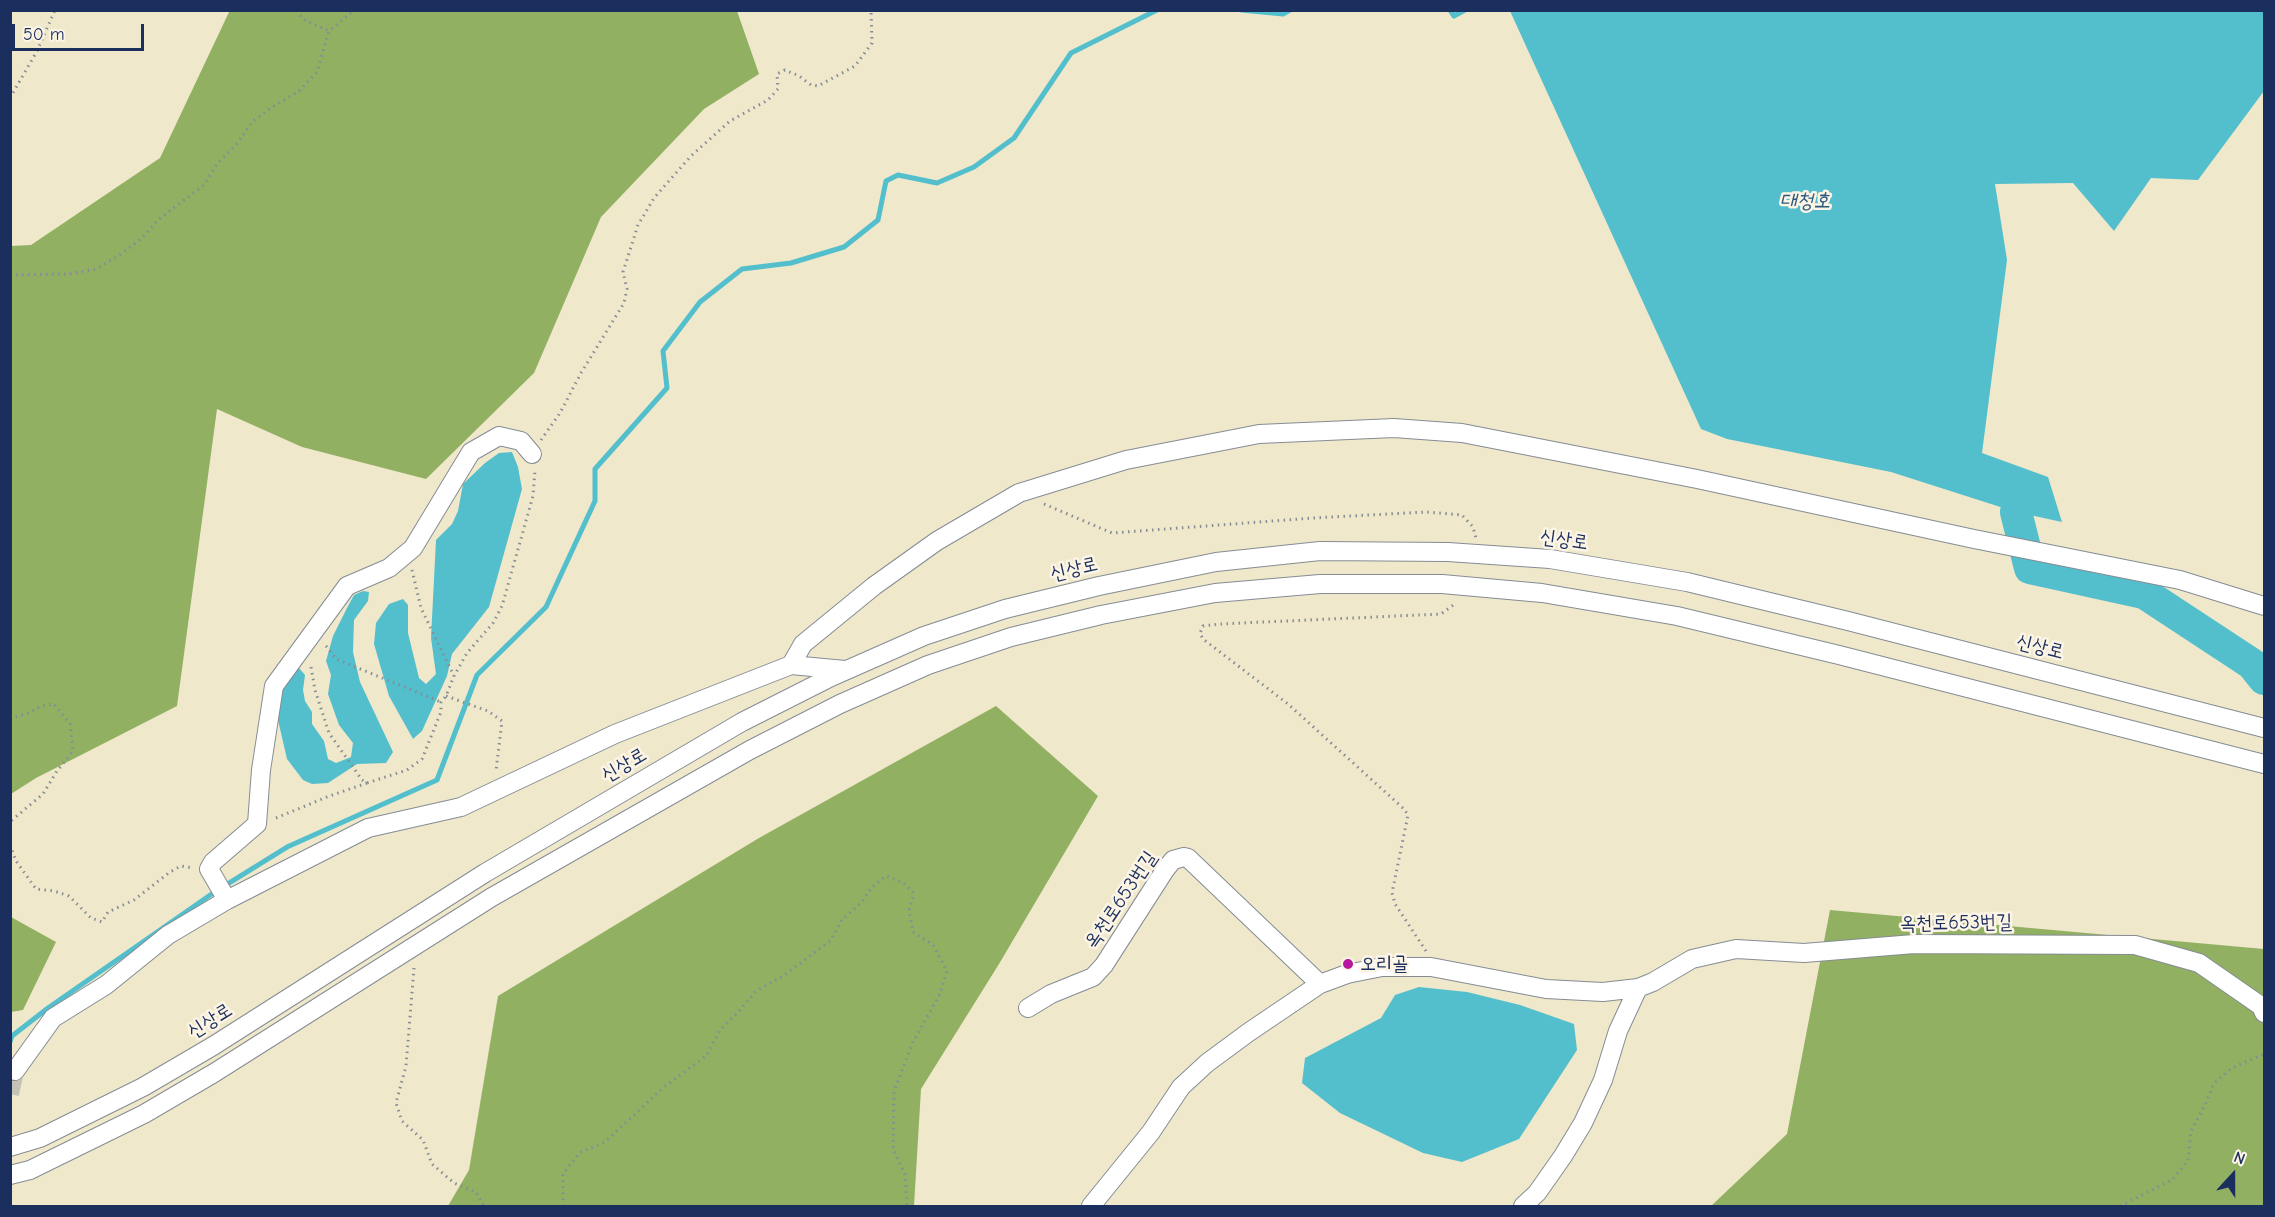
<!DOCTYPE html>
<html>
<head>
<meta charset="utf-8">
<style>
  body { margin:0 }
  #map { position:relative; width:2275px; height:1217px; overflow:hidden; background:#efe8cb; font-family:"Comic Neue",sans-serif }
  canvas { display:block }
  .frame { position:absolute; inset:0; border:12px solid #1b2f5e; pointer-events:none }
  .north { position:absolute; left:2203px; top:1145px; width:60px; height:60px; -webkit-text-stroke:4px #fcf5e5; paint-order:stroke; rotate:21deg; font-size:16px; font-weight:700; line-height:24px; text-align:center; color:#1b2f5e }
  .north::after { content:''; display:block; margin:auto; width:21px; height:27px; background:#1b2f5e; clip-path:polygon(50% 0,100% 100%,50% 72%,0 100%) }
  .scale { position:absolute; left:12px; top:24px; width:132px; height:27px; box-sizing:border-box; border:3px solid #1b2f5e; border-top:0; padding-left:8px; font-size:18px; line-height:21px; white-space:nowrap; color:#1b2f5e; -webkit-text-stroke:4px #fcf5e5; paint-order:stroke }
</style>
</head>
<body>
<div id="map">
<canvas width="2275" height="1217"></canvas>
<div class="frame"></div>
<div class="north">N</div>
<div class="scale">50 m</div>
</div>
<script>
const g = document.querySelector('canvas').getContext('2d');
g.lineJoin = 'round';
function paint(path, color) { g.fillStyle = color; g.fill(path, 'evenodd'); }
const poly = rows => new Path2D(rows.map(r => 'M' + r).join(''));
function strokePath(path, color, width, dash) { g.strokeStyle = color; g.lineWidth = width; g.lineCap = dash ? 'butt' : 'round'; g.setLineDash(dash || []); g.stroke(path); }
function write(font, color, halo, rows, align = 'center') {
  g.font = font + ' "Comic Neue","Poor Story",sans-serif'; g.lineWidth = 5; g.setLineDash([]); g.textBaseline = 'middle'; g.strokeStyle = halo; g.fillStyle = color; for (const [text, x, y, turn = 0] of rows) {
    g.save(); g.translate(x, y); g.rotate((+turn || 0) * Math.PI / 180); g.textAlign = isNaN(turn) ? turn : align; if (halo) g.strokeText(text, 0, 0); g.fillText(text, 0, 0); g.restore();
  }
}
paint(poly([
  [230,10,737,11,759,74,704,109,601,217,534,373,426,479,302,447,217,409,177,706,36,778,11,794,11,246,31,245,160,158],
  [996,706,1098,796,999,964,921,1089,914,1206,448,1206,469,1170,498,996,759,838],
  [1830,910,2264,949,2264,1206,1711,1206,1787,1134],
  [11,917,56,942,23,1010,11,1012]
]), '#92b062');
paint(poly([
  [1510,11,2264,11,2264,91,2198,180,2151,178,2114,231,2073,183,1995,184,2007,260,1982,453,2048,477,2062,522,2016,512,1891,472,1727,439,1701,429],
  [512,452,518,467,522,489,489,607,452,654,447,676,422,731,413,739,389,696,374,644,376,623,389,604,403,599,408,605,408,633,419,678,426,684,436,674,431,638,436,540,452,524,458,511,463,484,485,463,499,453],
  [363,591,369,592,368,601,354,620,353,652,360,682,393,752,386,763,357,764,328,783,312,784,303,780,287,759,278,720,276,697,292,668,299,668,305,675,303,690,305,701,312,712,312,724,324,741,328,759,336,763,351,757,353,743,339,725,328,694,331,675,326,661,333,636,347,608,354,595],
  [1419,987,1467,992,1520,1005,1574,1024,1577,1050,1519,1139,1462,1162,1423,1153,1340,1113,1302,1083,1305,1058,1381,1018,1395,995]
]), '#53bfcd');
strokePath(poly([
  [1241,10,1283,14,1290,10],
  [1450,10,1454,16,1465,10],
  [10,1042,12,1036,48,1008,216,891,287,847,437,780,477,675,546,607,595,501,595,469,667,388,663,351,700,302,742,269,791,263,844,247,878,220,886,181,898,175,937,183,974,167,1014,138,1071,53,1157,10]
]), '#53bfcd', 5);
strokePath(poly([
  [2016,512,2030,568,2144,593,2252,664,2264,679]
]), '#53bfcd', 32);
strokePath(poly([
  [10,1094,15,1071]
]), '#c5c3b5', 18, [18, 9]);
const minor = poly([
  [791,665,803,644,874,586,937,541,1019,493,1126,460,1259,434,1394,428,1462,433,1697,479,1974,539,2180,580,2264,606],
  [227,900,209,869,213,862,257,824,261,770,274,686,347,586,389,568,413,548,471,452,499,436,521,441,532,454],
  [1028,1008,1051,994,1093,977,1104,965,1165,870,1173,860,1184,857,1188,858,1320,984],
  [15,1071,53,1018,106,985,168,935,227,900,368,828,461,807,615,734,791,665,845,670],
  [10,1147,40,1138,143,1087,213,1046,485,873,742,722,831,677,924,636,1005,609,1099,586,1216,562,1320,551,1448,552,1550,559,1687,582,1848,621,2264,728],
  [10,1175,30,1170,144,1114,214,1073,492,897,750,750,840,704,928,665,1011,637,1101,615,1215,593,1320,584,1442,584,1542,593,1677,616,1839,655,2264,764],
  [1091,1206,1151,1132,1181,1087,1207,1063,1249,1032,1320,984,1347,974,1382,967,1431,967,1546,989,1603,992,1638,988,1653,982,1692,959,1736,949,1804,953,1914,944,2135,945,2199,963,2261,1006,2264,1013],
  [1523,1206,1537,1193,1563,1156,1583,1123,1603,1080,1618,1031,1638,988]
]);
strokePath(minor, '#858c94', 20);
strokePath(poly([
  [298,10,302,19,329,31],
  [10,98,37,51,55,10],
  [10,275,69,274,96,269,118,256,141,239,159,219,204,185,217,164,236,145,253,121,272,107,299,91,317,72,329,31,354,10],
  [541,440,560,413,581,373,624,303,627,289,623,272,638,225,654,198,691,156,730,121,768,100,778,89,777,74,785,70,799,76,811,85,818,86,855,66,872,43,871,10],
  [1044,504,1112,533,1313,518,1426,512,1462,515,1473,527,1476,538],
  [412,570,421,608,454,676],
  [326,646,336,659,441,702],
  [311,667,315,690,329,733,362,780,367,783,407,770,422,759,441,712,441,702,446,696,454,676,467,653,493,623,502,606,533,496,535,470],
  [446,696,488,711,502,721,496,771],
  [10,715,15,717,29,713,41,706,54,704,70,724,73,751,57,771,43,794,11,821,10,827],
  [276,818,327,797,367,783],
  [10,845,16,861,36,889,54,891,69,896,91,918,102,922,108,912,134,900,170,872,181,866,193,868],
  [1426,951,1395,904,1392,893,1408,815,1404,809,1288,704,1203,639,1200,633,1203,626,1220,624,1441,614,1456,603],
  [414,968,406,1066,396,1103,402,1121,423,1140,432,1164,454,1183,476,1192,484,1206],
  [563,1206,563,1174,579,1153,605,1142,664,1087,706,1056,720,1030,739,1011,756,991,783,976,830,941,842,920,862,902,871,888,886,876,904,883,914,894,909,910,913,932,933,945,947,971,940,994,913,1042,894,1091,893,1149,905,1174,907,1206],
  [2120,1206,2172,1180,2188,1161,2191,1131,2205,1105,2214,1083,2232,1068,2264,1054]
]), '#858c94', 3, [1.5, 4.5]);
strokePath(minor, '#fff', 18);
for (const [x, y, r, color] of [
  [1348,964,6,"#b5179e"]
]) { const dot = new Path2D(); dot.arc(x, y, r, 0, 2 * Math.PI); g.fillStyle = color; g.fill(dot); strokePath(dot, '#fcf5e5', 2); }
write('20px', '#1b2f5e', '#fcf5e5', [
  ["신상로",1564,540,8],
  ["신상로",1074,569,-13],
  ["신상로",2040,647,14],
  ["신상로",624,765,-30],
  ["옥천로653번길",1121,900,-56],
  ["옥천로653번길",1956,923,-1],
  ["신상로",210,1021,-32]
]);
write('20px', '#1b2f5e', '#fcf5e5', [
  ["오리골",1360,964]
], 'left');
write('italic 21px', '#2c5a7f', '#fcf5e5', [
  ["대청호",1805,201]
]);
</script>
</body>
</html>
